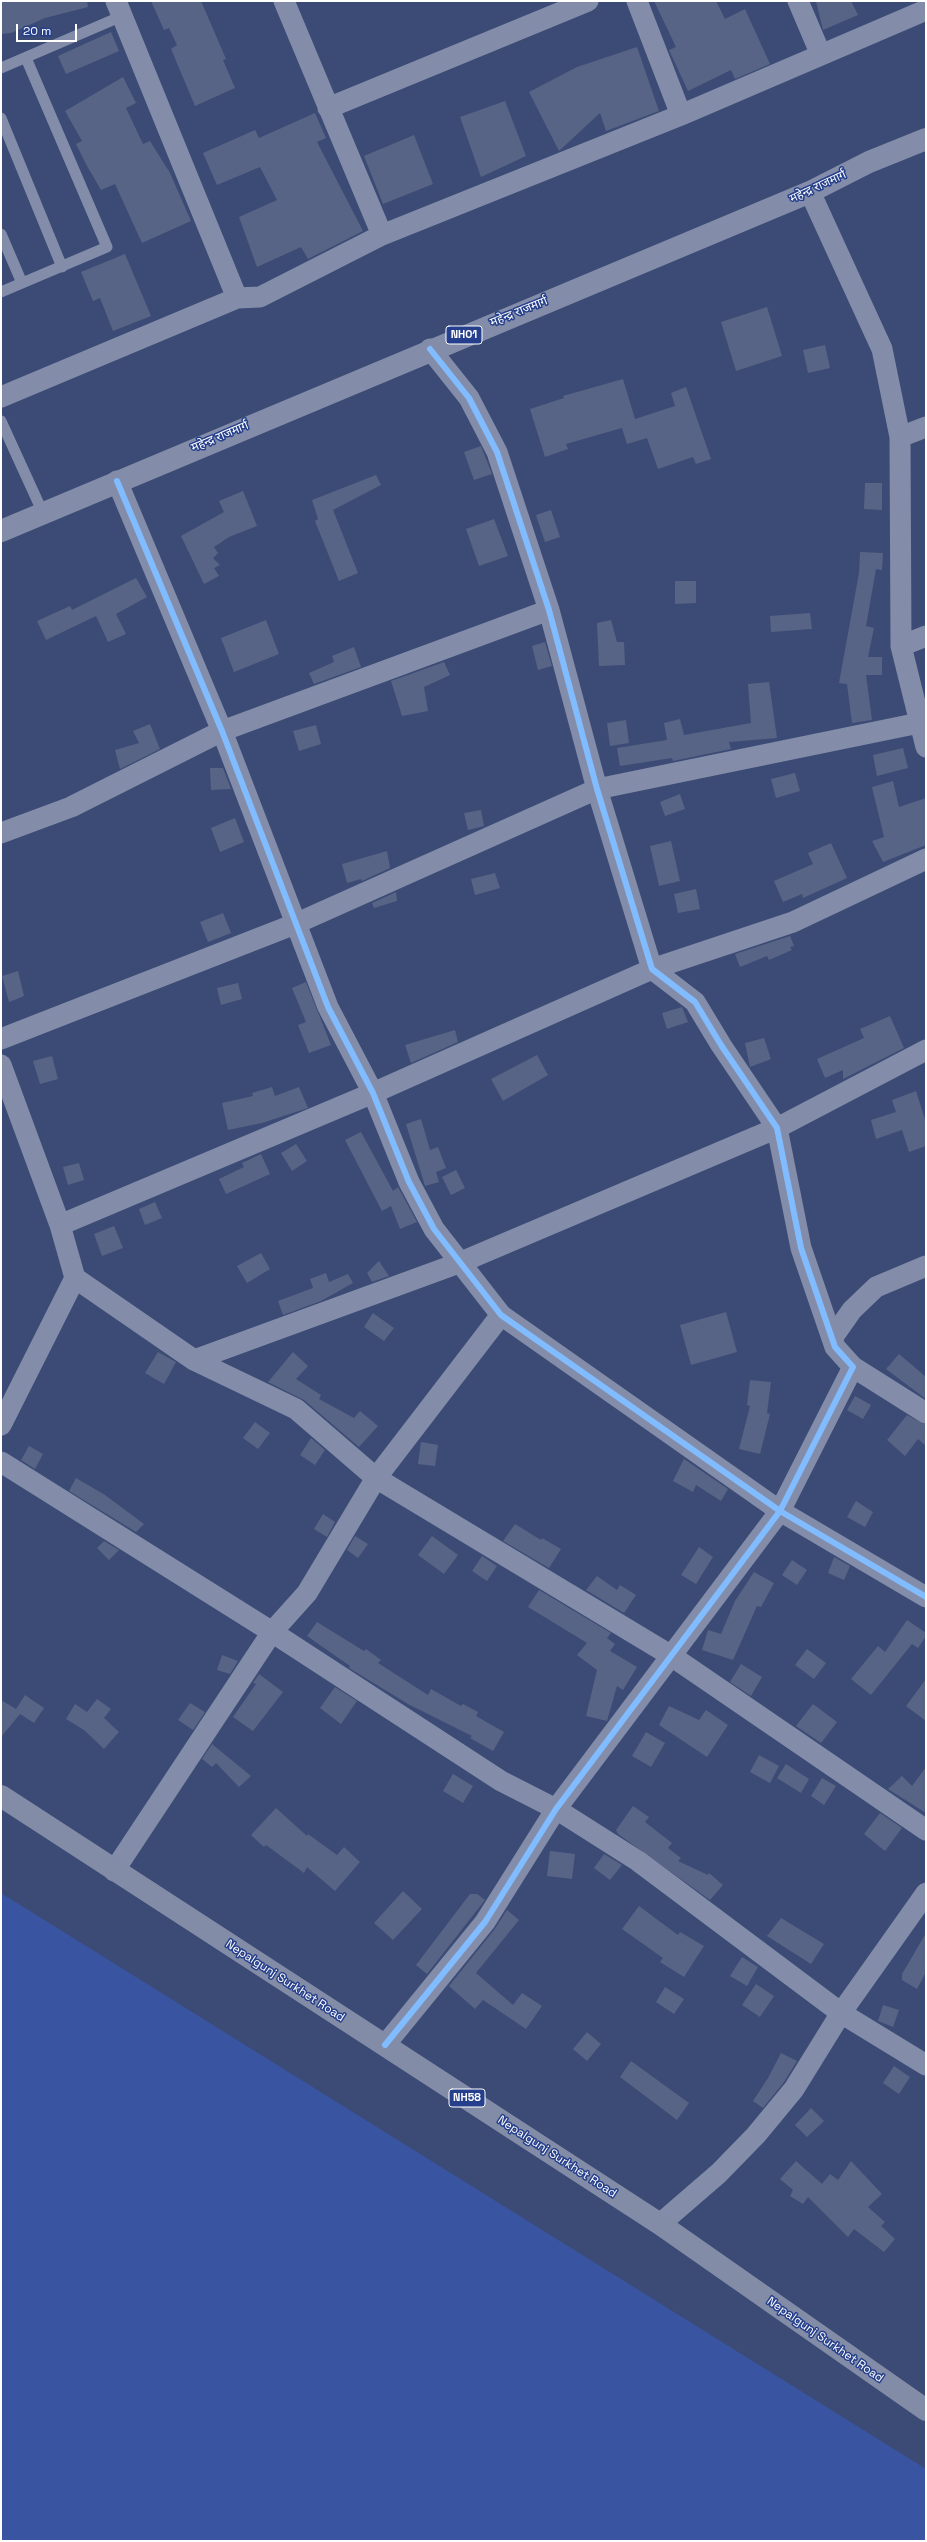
<!DOCTYPE html>
<html>
<head>
<meta charset="utf-8">
<style>
  body { margin:0 }
  #map { position:relative; width:927px; height:2542px; overflow:hidden; background:#3c4b75; font-family:"Space Grotesk",sans-serif }
  canvas { display:block }
  .frame { position:absolute; inset:0; border:2px solid #fff; pointer-events:none }
  .scale { position:absolute; left:16px; top:24px; width:61px; height:18px; box-sizing:border-box; border:2px solid #fff; border-top:0; padding-left:5px; font-size:12px; line-height:14px; white-space:nowrap; color:#fff; -webkit-text-stroke:3px #253f8c; paint-order:stroke }
</style>
</head>
<body>
<div id="map">
<canvas width="927" height="2542"></canvas>
<div class="frame"></div>
<div class="scale">20 m</div>
</div>
<script>
const g = document.querySelector('canvas').getContext('2d');
g.lineJoin = 'round';
function paint(path, color) { g.fillStyle = color; g.fill(path, 'evenodd'); }
const poly = rows => new Path2D(rows.map(r => 'M' + r).join(''));
function strokePath(path, color, width, dash) { g.strokeStyle = color; g.lineWidth = width; g.lineCap = dash ? 'butt' : 'round'; g.setLineDash(dash || []); g.stroke(path); }
function write(font, color, halo, rows, align = 'center') {
  g.font = font + ' "Space Grotesk","Noto Sans Devanagari",sans-serif'; g.lineWidth = 3; g.setLineDash([]); g.textBaseline = 'middle'; g.strokeStyle = halo; g.fillStyle = color; for (const [text, x, y, turn = 0] of rows) {
    g.save(); g.translate(x, y); g.rotate((+turn || 0) * Math.PI / 180); g.textAlign = isNaN(turn) ? turn : align; if (halo) g.strokeText(text, 0, 0); g.fillText(text, 0, 0); g.restore();
  }
}
paint(poly([
  [1,1893,926,2469,926,2541,1,2541]
]), '#3955a2');
paint(poly([
  [1,1,87,1,88,7,45,18,11,33,1,34],
  [151,1,201,1,226,59,223,60,235,88,195,106,171,49,177,45,169,28,164,30],
  [654,1,716,1,725,19,745,9,770,64,735,79,731,70,688,91,669,50,676,47],
  [816,1,851,1,858,15,823,30],
  [111,32,119,51,66,74,58,56],
  [637,47,659,111,606,131,600,113,559,151,529,92,577,67],
  [123,77,136,103,126,108,143,144,150,141,170,173,191,221,142,243,115,184,101,190,87,166,76,144,82,141,65,111],
  [505,101,526,156,481,177,460,117],
  [315,113,326,138,317,142,363,231,308,259,301,247,257,267,239,217,277,200,260,167,217,185,203,153,255,130,259,138],
  [414,135,433,184,383,204,364,156],
  [125,254,151,316,113,331,100,298,93,301,81,272],
  [767,307,782,356,736,371,721,322],
  [825,345,830,368,808,373,803,350],
  [623,379,635,419,675,406,671,393,686,387,711,459,696,464,693,457,658,469,647,438,627,444,622,428,566,444,568,449,545,457,530,409,564,398,563,396],
  [481,446,492,474,474,480,464,452],
  [376,475,381,485,333,510,358,573,339,581,315,521,318,519,312,500],
  [865,483,882,483,882,510,864,509],
  [243,491,257,526,229,537,214,547,218,553,213,558,220,565,214,568,219,576,204,584,181,536,224,512,219,501],
  [551,510,560,537,545,542,536,515],
  [494,519,508,556,479,566,466,529],
  [860,552,883,553,882,570,876,569,866,626,874,628,868,657,882,657,882,675,866,675,872,720,852,723,847,684,839,683,859,573],
  [136,578,147,597,116,614,126,634,108,642,96,616,46,640,37,621,70,606,72,610],
  [675,581,696,581,696,603,675,604],
  [810,613,812,629,771,632,770,616],
  [266,620,279,654,234,672,221,638],
  [611,620,617,642,624,642,625,665,599,666,597,623],
  [545,642,552,666,538,670,532,646],
  [354,647,361,667,314,684,309,673,334,662,332,656],
  [444,662,450,675,424,687,428,711,402,716,391,681],
  [769,682,777,738,729,742,731,749,673,761,672,758,620,766,617,748,667,740,664,723,680,719,684,735,751,723,748,684],
  [626,720,629,743,610,746,607,723],
  [150,724,160,749,120,769,115,750,139,743,133,731],
  [316,725,321,744,299,751,293,731],
  [903,748,908,768,877,776,873,755],
  [210,768,223,768,231,789,211,790],
  [795,773,800,791,776,798,771,779],
  [893,781,899,807,926,798,926,845,883,862,872,841,884,837,872,787],
  [680,794,685,809,665,816,660,802],
  [481,810,484,826,468,830,464,813],
  [235,818,244,842,220,852,211,828],
  [671,841,680,881,659,886,650,846],
  [831,843,847,878,803,898,802,894,783,902,774,881,813,864,808,853],
  [387,851,390,868,362,881,361,879,347,883,342,864],
  [495,873,500,888,475,895,471,879],
  [696,889,700,909,678,913,674,894],
  [396,892,397,901,374,908,372,903],
  [223,913,231,933,208,942,200,922],
  [790,936,794,946,790,947,792,950,769,960,767,956,740,967,735,954],
  [18,971,24,996,9,1002,2,976],
  [306,982,331,1045,309,1053,298,1025,306,1022,292,988],
  [238,983,242,999,221,1005,217,988],
  [682,1007,688,1022,667,1029,662,1013],
  [890,1016,904,1048,843,1079,843,1070,825,1078,817,1059,864,1038,860,1029],
  [455,1030,458,1042,411,1063,405,1045],
  [764,1038,771,1059,750,1067,745,1043],
  [537,1055,548,1075,503,1101,491,1079],
  [52,1056,58,1079,40,1084,33,1061],
  [272,1087,275,1096,299,1087,308,1108,262,1123,228,1130,222,1103,253,1096,252,1093],
  [916,1091,926,1123,926,1146,909,1152,902,1130,876,1139,871,1120,896,1112,892,1100],
  [421,1119,430,1150,438,1147,446,1168,436,1172,439,1182,425,1186,406,1124],
  [361,1132,393,1191,398,1187,417,1222,400,1229,391,1206,382,1211,345,1140],
  [296,1144,307,1161,292,1171,281,1153],
  [261,1154,270,1174,226,1194,219,1179,244,1167,242,1163],
  [79,1163,84,1180,68,1185,63,1167],
  [456,1170,465,1188,451,1195,442,1177],
  [155,1202,162,1218,145,1225,139,1209],
  [114,1226,123,1248,102,1256,94,1234],
  [261,1253,270,1269,247,1283,237,1266],
  [379,1261,389,1276,372,1282,367,1273],
  [326,1273,329,1282,348,1274,353,1283,321,1301,283,1315,278,1301,313,1288,310,1279],
  [726,1312,737,1352,691,1365,680,1325],
  [373,1313,394,1328,384,1341,364,1327],
  [158,1352,176,1362,164,1384,145,1373],
  [293,1352,308,1366,296,1379,321,1395,319,1399,354,1418,360,1411,378,1426,359,1447,304,1400,268,1382],
  [899,1354,926,1377,926,1399,886,1369],
  [750,1380,771,1382,767,1413,770,1414,760,1454,739,1449,750,1406,747,1405],
  [855,1396,871,1405,863,1419,847,1410],
  [907,1415,926,1425,926,1446,918,1439,905,1456,887,1440],
  [255,1422,270,1433,258,1449,243,1438],
  [311,1438,325,1450,315,1465,300,1455],
  [421,1442,438,1445,435,1466,418,1464],
  [29,1446,43,1454,35,1469,21,1460],
  [684,1459,728,1489,721,1501,696,1485,693,1492,673,1481],
  [76,1478,105,1495,144,1524,136,1532,69,1491],
  [856,1501,873,1512,865,1527,847,1517],
  [323,1514,335,1522,327,1537,314,1529],
  [515,1524,541,1540,542,1538,561,1549,549,1568,503,1541],
  [355,1536,368,1544,358,1558,347,1550],
  [432,1536,458,1555,444,1574,418,1555],
  [104,1541,119,1550,109,1560,97,1548],
  [699,1547,713,1557,696,1584,681,1575],
  [482,1556,497,1566,487,1581,472,1571],
  [834,1557,850,1566,844,1580,828,1573],
  [792,1560,807,1570,797,1585,782,1575],
  [754,1572,774,1583,761,1607,757,1606,733,1660,702,1650,708,1630,721,1634,735,1601],
  [597,1576,617,1590,620,1585,636,1595,624,1613,586,1590],
  [539,1590,611,1633,607,1638,615,1644,610,1651,637,1667,623,1690,617,1686,607,1721,586,1716,597,1670,577,1655,587,1643,528,1607],
  [907,1620,926,1633,926,1636,918,1648,912,1644,871,1695,851,1679,878,1646,885,1652],
  [317,1622,364,1651,366,1649,381,1660,378,1663,428,1695,431,1689,461,1706,463,1704,478,1712,476,1716,504,1732,493,1751,470,1738,472,1736,408,1704,349,1668,350,1666,307,1636],
  [807,1649,826,1663,814,1679,795,1665],
  [222,1655,238,1661,230,1674,217,1670],
  [741,1664,762,1677,751,1696,730,1682],
  [259,1674,283,1692,253,1731,233,1717,256,1684,253,1683],
  [926,1679,926,1721,906,1706],
  [335,1687,357,1701,341,1724,320,1708],
  [25,1695,44,1708,34,1723,20,1714,1,1737,1,1700,16,1709],
  [97,1699,111,1709,104,1718,119,1732,104,1749,84,1730,66,1719,75,1704,87,1712],
  [190,1703,205,1712,193,1730,178,1720],
  [813,1704,837,1722,821,1743,796,1726],
  [669,1706,699,1720,706,1710,728,1725,707,1757,659,1725],
  [646,1732,665,1743,651,1767,632,1756],
  [212,1744,251,1776,239,1787,216,1763,212,1767,202,1759],
  [759,1755,779,1766,770,1783,750,1772],
  [786,1764,809,1779,801,1793,777,1778],
  [926,1767,926,1813,888,1789,902,1776,912,1786],
  [453,1774,473,1786,463,1803,443,1791],
  [822,1778,836,1786,824,1805,811,1796],
  [633,1806,649,1817,645,1822,672,1843,668,1848,681,1858,678,1861,708,1875,709,1873,723,1885,710,1900,618,1834,616,1830],
  [276,1808,307,1836,308,1834,337,1855,344,1847,360,1862,335,1891,307,1867,304,1873,266,1845,264,1847,251,1835],
  [880,1813,902,1828,885,1851,864,1834],
  [550,1851,575,1854,572,1879,547,1876],
  [604,1854,622,1865,610,1880,594,1868],
  [403,1891,422,1909,393,1940,374,1923],
  [470,1894,477,1894,485,1900,427,1974,416,1965],
  [639,1906,678,1935,680,1932,704,1946,684,1977,660,1962,663,1958,622,1929],
  [507,1910,519,1920,476,1973,513,2005,522,1993,542,2006,526,2029,483,2000,475,2009,449,1986,494,1930],
  [781,1918,824,1944,811,1964,767,1936],
  [926,1933,926,1972,917,1989,902,1980,902,1974],
  [742,1957,758,1967,747,1986,730,1976],
  [756,1984,774,1996,760,2017,742,2005],
  [665,1987,684,1999,674,2014,656,2002],
  [883,2005,899,2010,893,2027,878,2021],
  [587,2032,601,2044,587,2061,573,2049],
  [781,2053,797,2061,784,2082,763,2108,753,2101,768,2078],
  [631,2061,689,2103,677,2120,620,2077],
  [894,2066,910,2077,899,2094,883,2083],
  [811,2108,824,2121,807,2137,795,2125],
  [796,2161,822,2184,830,2174,838,2180,851,2161,882,2194,868,2207,885,2222,881,2226,895,2239,884,2252,854,2229,848,2237,808,2197,803,2204,790,2196,793,2190,780,2179]
]), '#586485');
strokePath(poly([
  [1,68,122,16],
  [1,118,62,267],
  [1,234,22,283],
  [1,292,107,247,26,58],
  [1,421,43,513]
]), '#838da9', 11);
strokePath(poly([
  [116,1,237,298],
  [284,1,382,235],
  [637,1,681,115],
  [798,1,821,55],
  [328,108,588,1],
  [810,192,882,349,900,437,901,646,926,747],
  [1,397,237,298,260,297,382,235,681,115,926,10],
  [900,437,926,427],
  [117,481,222,731,328,1007,373,1093,409,1182,434,1229,501,1315,780,1511,926,1597],
  [901,646,926,636],
  [1,833,71,807,222,731,549,610],
  [1,1039,295,924,597,789,919,723],
  [1,1065,60,1225,75,1278,1,1425],
  [60,1225,373,1093,652,969,793,922,926,859],
  [75,1278,194,1360,296,1409,376,1478,670,1655,926,1830],
  [833,1337,852,1310,876,1287,926,1266],
  [194,1360,459,1263,777,1128,926,1050],
  [853,1367,926,1413],
  [1,1462,272,1632,501,1781,556,1809,638,1861,841,2013,926,2065],
  [114,1871,272,1632,307,1593,376,1478,501,1315],
  [385,2045,485,1922,556,1809,780,1511,853,1367,835,1347,801,1248,777,1128,721,1045,695,1002,652,969,597,789,549,610,497,452,469,398,430,349],
  [660,2224,719,2173,756,2135,794,2089,841,2013,926,1893]
]), '#838da9', 21);
strokePath(poly([
  [1,1796,660,2224,926,2410]
]), '#838ca7', 22);
strokePath(poly([
  [1,531,810,192,869,162,926,139]
]), '#838ca8', 22);
strokePath(poly([
  [117,481,222,731,328,1007,373,1093,409,1182,434,1229,501,1315,780,1511,926,1597],
  [385,2045,485,1922,556,1809,780,1511,853,1367,835,1347,801,1248,777,1128,721,1045,695,1002,652,969,597,789,549,610,497,452,469,398,430,349]
]), '#80bcff', 6);
for (const [x, y, w] of [
  [464,335,36],
  [467,2098,36]
]) { const box = new Path2D(); box.roundRect(x - w / 2, y - 9, w, 18, 3); g.fillStyle = '#253f8c'; g.fill(box); strokePath(box, '#fff', 1); }
write('bold 11px', '#fff', null, [
  ["NH01",464,335],
  ["NH58",467,2098]
]);
write('12px', '#fff', '#253f8c', [
  ["महेन्द्र राजमार्ग",818,187,-25],
  ["महेन्द्र राजमार्ग",519,312,-22],
  ["महेन्द्र राजमार्ग",220,437,-23],
  ["Nepalgunj Surkhet Road",285,1981,33],
  ["Nepalgunj Surkhet Road",557,2157,33],
  ["Nepalgunj Surkhet Road",825,2340,35]
]);
</script>
</body>
</html>
